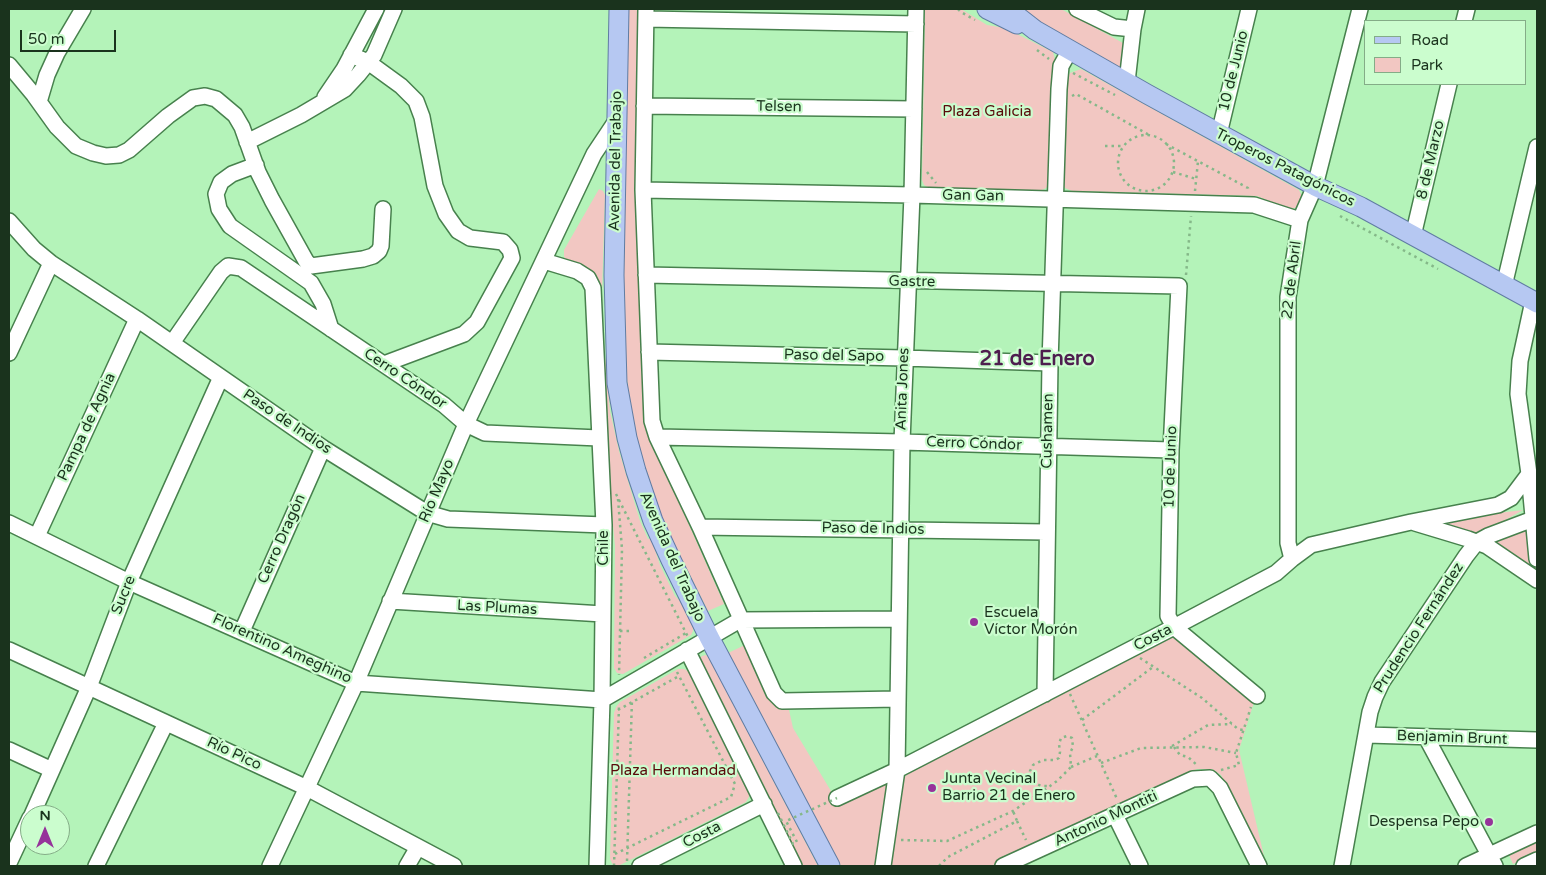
<!DOCTYPE html>
<html>
<head>
<meta charset="utf-8">
<style>
  body { margin:0 }
  #map { position:relative; width:1546px; height:875px; overflow:hidden; background:#b4f3b9; font-family:"Varela Round",sans-serif }
  canvas { display:block }
  .frame { position:absolute; inset:0; border:10px solid #1a331d; pointer-events:none }
  .legend { position:absolute; left:1364px; top:20px; width:162px; height:65px; box-sizing:border-box; background:#cbfdce; border:1px solid #84ac87; margin:0; padding:6px 9px; list-style:none; font-size:15px; color:#1a331d }
  .legend li { display:flex; align-items:center; gap:10px; height:25px }
  .legend b { width:25px; border:1px solid #84ac87 }
  .north { position:absolute; left:20px; top:805px; width:50px; height:50px; box-sizing:border-box; background:#cbfdce; border:1px solid #84ac87; border-radius:50%; rotate:0deg; font-size:14px; font-weight:700; line-height:20px; text-align:center; color:#1a331d }
  .north::after { content:''; display:block; margin:auto; width:18px; height:22px; background:#96339a; clip-path:polygon(50% 0,100% 100%,50% 72%,0 100%) }
  .scale { position:absolute; left:20px; top:30px; width:96px; height:22px; box-sizing:border-box; border:2px solid #1a331d; border-top:0; padding-left:6px; font-size:15px; line-height:18px; white-space:nowrap; color:#1a331d; -webkit-text-stroke:4px #cbfdce; paint-order:stroke }
</style>
</head>
<body>
<div id="map">
<canvas width="1546" height="875"></canvas>
<div class="frame"></div>
<ul class="legend">
<li><b style="height:6px;background:#b6c8f2"></b>Road</li>
<li><b style="height:14px;background:#f2c7c2"></b>Park</li>
</ul>
<div class="north">N</div>
<div class="scale">50 m</div>
</div>
<script>
const g = document.querySelector('canvas').getContext('2d');
g.lineJoin = 'round';
function paint(path, color) { g.fillStyle = color; g.fill(path, 'evenodd'); }
const poly = rows => new Path2D(rows.map(r => 'M' + r).join(''));
function strokePath(path, color, width, dash) { g.strokeStyle = color; g.lineWidth = width; g.lineCap = dash ? 'butt' : 'round'; g.setLineDash(dash || []); g.stroke(path); }
function write(font, color, halo, rows, align = 'center') {
  g.font = font + ' "Varela Round",sans-serif'; g.lineWidth = 4.5; g.setLineDash([]); g.textBaseline = 'middle'; g.strokeStyle = halo; g.fillStyle = color; for (const [text, x, y, turn = 0] of rows) {
    g.save(); g.translate(x, y); g.rotate((+turn || 0) * Math.PI / 180); g.textAlign = isNaN(turn) ? turn : align; if (halo) g.strokeText(text, 0, 0); g.fillText(text, 0, 0); g.restore();
  }
}
paint(poly([
  [625,9,639,9,636,194,645,425,724,604,708,611,664,524,640,460,631,412,625,363,622,315],
  [925,9,961,9,987,25,1005,28,1053,52,1057,67,1050,184,1046,188,1040,191,937,190,931,189,924,185,922,180],
  [1015,9,1061,9,1123,43,1127,51,1121,68],
  [1081,69,1299,190,1302,196,1300,203,1295,208,1288,209,1257,196,1072,191,1065,188,1062,182,1067,79,1070,73],
  [599,189,603,191,605,195,602,292,603,334,610,411,619,451,640,521,648,539,651,538,660,565,675,596,684,605,693,624,693,631,691,635,623,674,617,673,614,668,615,546,607,461,597,288,566,261,564,256,564,250],
  [1523,510,1484,532,1475,534,1438,523,1472,516],
  [1520,529,1527,531,1533,535,1537,563,1536,569,1532,570,1493,547,1495,539],
  [1171,637,1180,639,1254,702,1239,750,1264,856,1221,775,1212,769,1197,769,1105,814,991,866,889,866,904,778,908,773],
  [745,645,779,707,789,710,793,728,837,801,889,780,877,866,841,866,728,653],
  [706,655,709,658,818,866,801,866,699,659,702,656],
  [678,669,684,669,691,673,750,788,750,795,746,802,620,865,613,865,610,859,614,713,616,707,620,702],
  [1537,840,1537,853,1513,864,1508,853]
]), '#f2c7c2');
const minor = poly([
  [646,9,643,190,652,421,657,437,700,527,774,693,782,701,898,699],
  [1077,9,1114,27,1133,29],
  [646,19,916,24],
  [1464,21,1467,9],
  [351,55,368,62,401,86,416,101,422,117,435,186,446,214,458,231,470,238,503,242,510,250,512,258,477,322,464,334,384,364],
  [9,65,34,95,57,127,76,146,93,153,106,156,119,155,129,150,168,116,193,98,205,96,216,99,235,115,242,127,258,172,272,200,306,261,311,266,363,259,373,256,379,251,381,246,383,209],
  [1127,82,1133,29,1137,9],
  [325,97,344,69,376,9],
  [39,102,47,75,57,53,83,9],
  [644,106,914,109],
  [1219,134,1249,9],
  [247,142,301,115,345,89,358,75,374,55,394,9],
  [256,165,232,174,221,182,216,194,219,209,230,226,311,283,323,304,331,329],
  [643,190,912,195,1254,205,1300,220],
  [9,221,34,249,51,263,137,319,323,448,427,513,448,519,604,525],
  [1413,236,1449,84],
  [544,261,577,271,588,278,593,288,604,525,602,700,597,866],
  [646,275,1179,286,1171,450,1168,616,1174,627,1257,696],
  [1504,286,1537,147],
  [1533,301,1520,361,1518,394,1529,474,1537,559],
  [172,343,221,272,228,266,241,268,444,405,466,424,485,433,599,438],
  [649,352,904,358,1050,363],
  [9,353,51,263],
  [657,437,902,442,1171,450],
  [9,523,129,582,356,683,602,700,740,620,898,619],
  [1415,523,1468,539,1487,546,1537,580],
  [700,527,1046,532],
  [37,536,137,319],
  [1292,559,1288,543,1288,297,1300,220,1315,186,1360,9],
  [390,601,603,614],
  [242,631,323,448],
  [9,650,307,788,454,866],
  [687,650,794,866],
  [1045,694,1050,363,1059,89,1061,66,1070,50],
  [1367,735,1537,740],
  [1426,737,1495,866],
  [9,750,52,770],
  [837,798,897,770,1174,627,1276,573,1292,559,1311,545,1411,522,1498,505,1511,498,1529,474],
  [32,815,89,687,129,582,221,377],
  [1115,815,1140,866],
  [9,863,30,818],
  [96,866,166,723],
  [270,866,356,683,466,424,594,154,616,121],
  [407,866,418,847],
  [640,866,764,804],
  [883,866,897,770,902,442,912,195,916,9],
  [1003,866,1193,779,1210,778,1220,788,1259,866],
  [1342,866,1370,712,1375,697,1382,682,1466,556,1477,542,1488,536,1533,519],
  [1466,866,1537,833],
  [1524,866,1537,860]
]);
const major = poly([
  [619,9,614,275,617,383,627,438,636,471,653,521,671,560,709,637,830,866],
  [987,9,1017,24],
  [1008,9,1035,30,1147,94,1315,186,1361,207,1537,303]
]);
strokePath(minor, '#47814d', 18);
strokePath(major, '#607ca2', 21);
strokePath(poly([
  [958,9,961,12,975,20],
  [1037,50,1049,59],
  [1073,73,1115,95],
  [1072,96,1076,94,1151,136],
  '1118 163a28 28 0 1 1 56 0a28 28 0 1 1-56 0Z',
  [1166,144,1248,188,1248,192],
  [1105,146,1124,146],
  [927,172,936,183],
  [1173,172,1196,179],
  [1195,191,1198,161],
  [1340,216,1438,269],
  [1186,275,1191,216],
  [616,494,688,637],
  [618,499,622,549,619,675],
  [620,631,629,631],
  [644,658,686,633],
  [1140,658,1202,698,1238,729,1243,730],
  [1070,694,1117,799],
  [618,710,679,676],
  [1082,720,1153,667],
  [1172,746,1208,725,1232,724],
  [1174,747,1180,755,1188,757,1198,766],
  [1101,763,1141,748,1204,747,1236,753],
  [1071,767,1097,756],
  [1221,770,1239,765,1236,753,1251,707],
  [1017,821,1026,840],
  [901,840,947,841,1013,811,1050,786,1057,781,1071,767,1070,753,1073,747,1072,738,1067,736,1061,738,1059,744,1060,752,1059,758,1055,760,1043,760,1033,765,1030,771,1030,778,1035,783,1041,786,1050,786],
  [615,854,731,797,735,784,677,672],
  [627,861,632,699],
  [614,866,619,706],
  [939,866,948,857,1017,821,1013,811]
]), '#85b889', 2.5, [2.5, 4]);
strokePath(minor, '#fff', 15);
strokePath(major, '#b6c8f2', 19);
strokePath(poly([
  [778,813,793,844,797,842,786,821,837,798]
]), '#85b889', 2.5, [2.5, 4]);
for (const [x, y, r, color] of [
  [974,622,5,"#96339a"],
  [932,788,5,"#96339a"],
  [1489,822,5,"#96339a"]
]) { const dot = new Path2D(); dot.arc(x, y, r, 0, 2 * Math.PI); g.fillStyle = color; g.fill(dot); strokePath(dot, '#cbfdce', 2); }
write('15px', '#1a331d', '#cbfdce', [
  ["10 de Junio",1234,71,-76],
  ["Telsen",779,107,1],
  ["8 de Marzo",1431,160,-77],
  ["Avenida del Trabajo",616,161,-89],
  ["Troperos Patagónicos",1285,168,27],
  ["Gan Gan",973,196,1],
  ["22 de Abril",1292,280,-83],
  ["Gastre",912,282,1],
  ["Paso del Sapo",834,356,1],
  ["Cerro Cóndor",405,379,34],
  ["Anita Jones",903,389,-88],
  ["Paso de Indios",287,422,34],
  ["Pampa de Agnia",87,427,-65],
  ["Cushamen",1048,431,-89],
  ["Cerro Cóndor",974,444,2],
  ["10 de Junio",1171,467,-88],
  ["Río Mayo",437,491,-67],
  ["Paso de Indios",873,529,1],
  ["Cerro Dragón",282,539,-66],
  ["Chile",604,548,-90],
  ["Avenida del Trabajo",672,557,66],
  ["Sucre",124,595,-68],
  ["Las Plumas",497,608,3],
  ["Prudencio Fernández",1419,628,-57],
  ["Costa",1153,638,-27],
  ["Florentino Ameghino",282,649,24],
  ["Benjamin Brunt",1452,738,2],
  ["Río Pico",234,754,25],
  ["Antonio Montiti",1106,819,-25],
  ["Costa",702,835,-27]
]);
write('15px', '#590a0b', '#cbfdce', [
  ["Plaza Galicia",987,112],
  ["Plaza Hermandad",673,771]
]);
write('15px', '#1a331d', '#cbfdce', [
  ["Escuela",984,613],
  ["Víctor Morón",984,630],
  ["Junta Vecinal",942,779],
  ["Barrio 21 de Enero",942,796],
  ["Despensa Pepo",1479,822,"right"]
], 'left');
write('bold 20px', '#4e1e4f', '#cbfdce', [
  ["21 de Enero",1037,360]
]);
</script>
</body>
</html>
